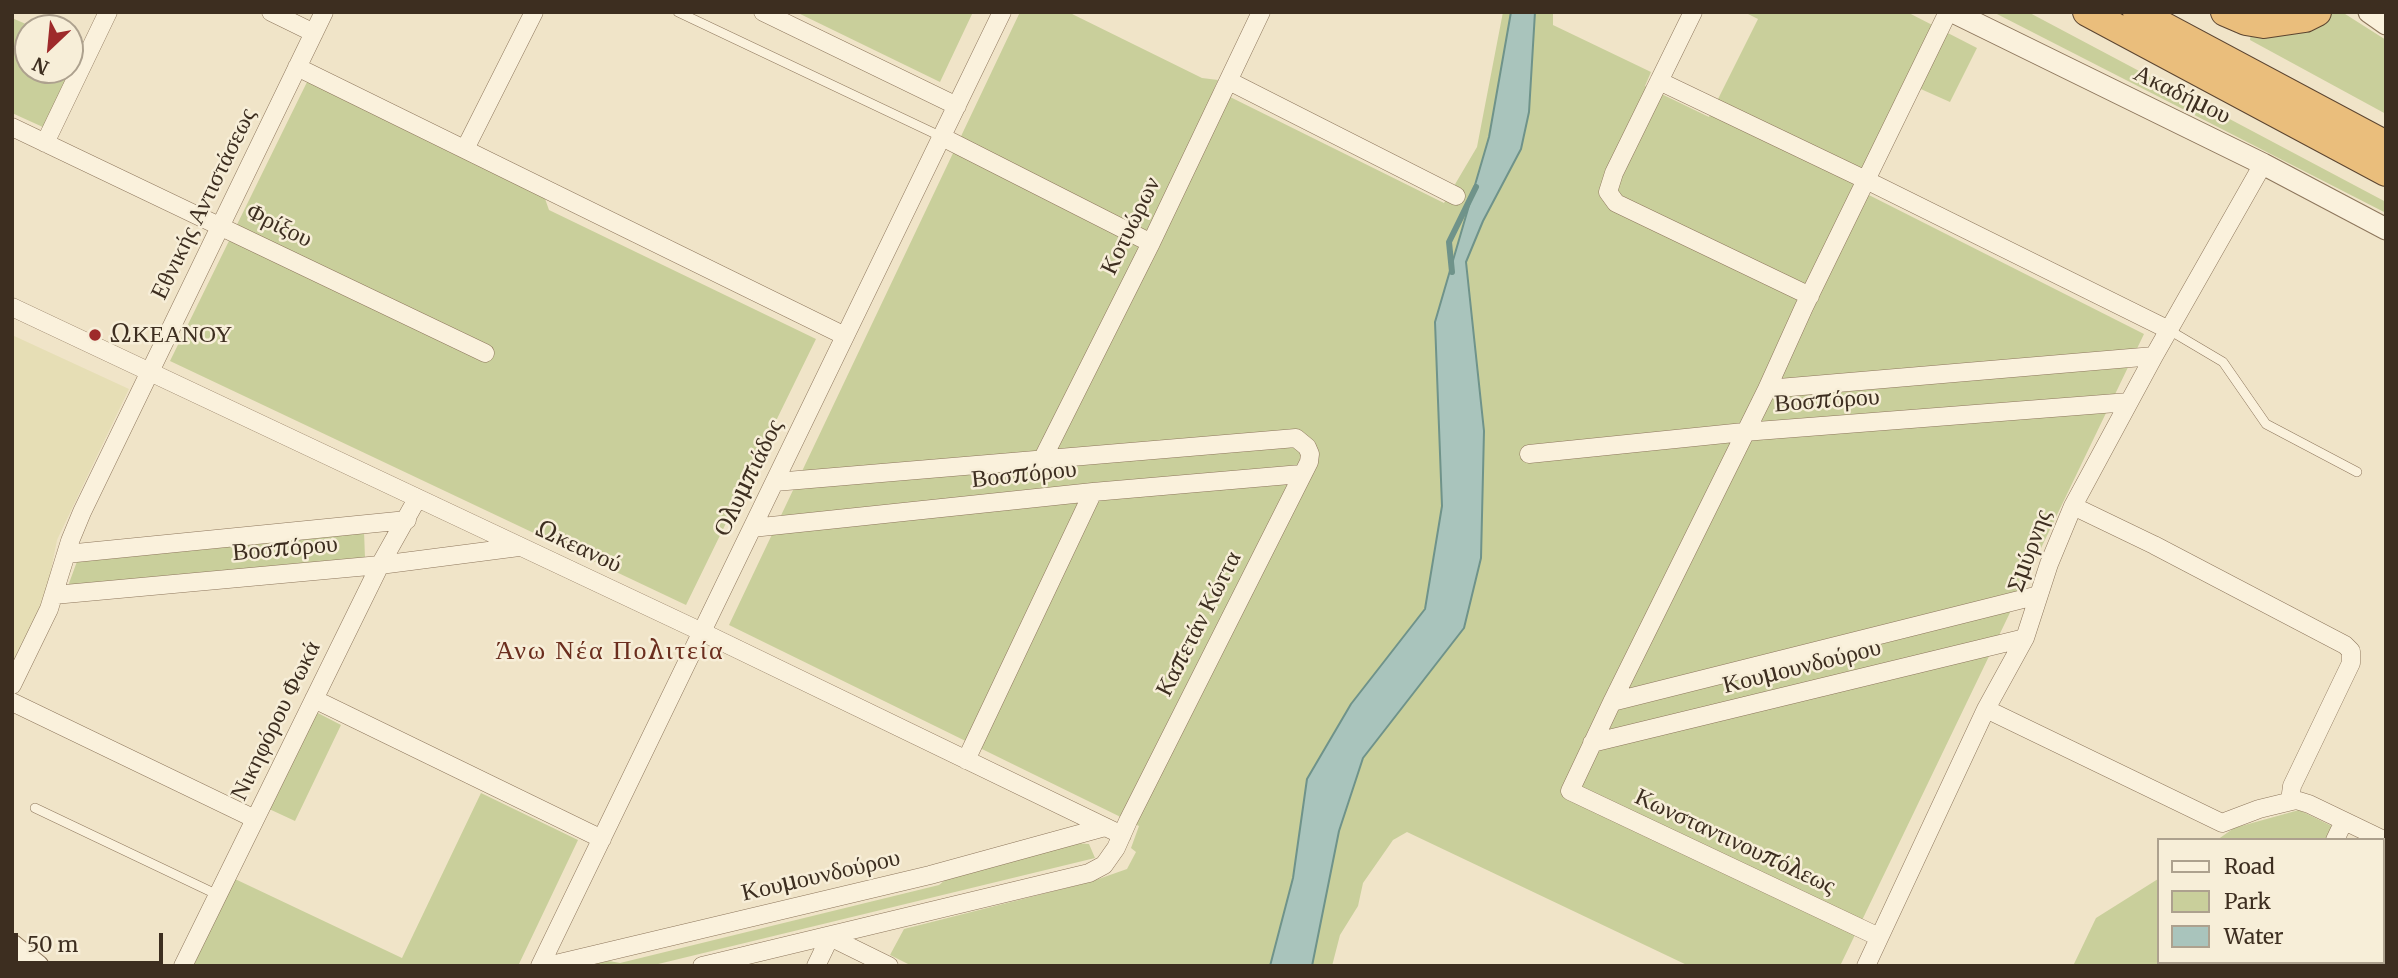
<!DOCTYPE html>
<html>
<head>
<meta charset="utf-8">
<style>
  body { margin:0 }
  #map { position:relative; width:2398px; height:978px; overflow:hidden; background:#f0e4c8; font-family:Merriweather,serif }
  canvas { display:block }
  .frame { position:absolute; inset:0; border:14px solid #3d2e20; pointer-events:none }
  .legend { position:absolute; left:2157px; top:838px; width:228px; height:126px; box-sizing:border-box; background:#f7eed8; border:2px solid #ada18e; margin:0; padding:9px 12px; list-style:none; font-size:21px; color:#3d2e20 }
  .legend li { display:flex; align-items:center; gap:14px; height:35px }
  .legend b { width:35px; border:2px solid #ada18e }
  .north { position:absolute; left:14px; top:14px; width:70px; height:70px; box-sizing:border-box; background:#f7eed8; border:2px solid #ada18e; border-radius:50%; rotate:206deg; font-size:19px; font-weight:700; line-height:28px; text-align:center; color:#3d2e20 }
  .north::after { content:''; display:block; margin:auto; width:24px; height:32px; background:#9e2a2b; clip-path:polygon(50% 0,100% 100%,50% 72%,0 100%) }
  .scale { position:absolute; left:14px; top:933px; width:149px; height:32px; box-sizing:border-box; border:4px solid #3d2e20; border-top:0; padding-left:9px; font-size:21px; line-height:24px; white-space:nowrap; color:#3d2e20; -webkit-text-stroke:5px #f7eed8; paint-order:stroke }
</style>
</head>
<body>
<div id="map">
<canvas width="2398" height="978"></canvas>
<div class="frame"></div>
<ul class="legend">
<li><b style="height:9px;background:#faf1dc"></b>Road</li>
<li><b style="height:19px;background:#c9cf9b"></b>Park</li>
<li><b style="height:19px;background:#a9c4bc"></b>Water</li>
</ul>
<div class="north">N</div>
<div class="scale">50 m</div>
</div>
<script>
const g = document.querySelector('canvas').getContext('2d');
g.lineJoin = 'round';
function paint(path, color) { g.fillStyle = color; g.fill(path, 'evenodd'); }
const poly = rows => new Path2D(rows.map(r => 'M' + r).join(''));
function strokePath(path, color, width, dash) { g.strokeStyle = color; g.lineWidth = width; g.lineCap = dash ? 'butt' : 'round'; g.setLineDash(dash || []); g.stroke(path); }
function write(font, color, halo, rows, align = 'center') {
  g.font = font + ' Merriweather,serif'; g.lineWidth = 5; g.setLineDash([]); g.textBaseline = 'middle'; g.strokeStyle = halo; g.fillStyle = color; for (const [text, x, y, turn = 0] of rows) {
    g.save(); g.translate(x, y); g.rotate((+turn || 0) * Math.PI / 180); g.textAlign = isNaN(turn) ? turn : align; if (halo) g.strokeText(text, 0, 0); g.fillText(text, 0, 0); g.restore();
  }
}
paint(poly([
  [12,335,129,389,57,540,45,601,12,671]
]), '#e6deb5');
paint(poly([
  [796,12,973,12,940,82],
  [1020,12,1068,12,1202,78,1218,80,1214,89,1444,203,1477,147,1503,12,1553,12,1553,25,1651,72,1645,86,1709,117,1758,19,1744,12,1907,12,1977,48,1950,102,1905,82,1853,187,2144,334,1840,966,1689,966,1407,832,1393,840,1363,883,1358,906,1340,935,1332,966,912,966,890,955,904,929,1090,882,1127,869,1136,852,1131,848,1139,826,729,625],
  [1993,12,2028,12,2386,202,2386,213],
  [2253,12,2342,12,2386,40,2386,114,2250,40],
  [12,18,35,28,28,28,28,70,70,70,70,44,81,49,45,128,12,113],
  [308,80,543,193,549,210,816,339,686,605,170,361],
  [364,531,365,558,68,586,79,556],
  [314,711,341,725,295,821,267,808],
  [481,793,578,840,518,966,193,966,235,879,402,958],
  [2299,810,2340,830,2335,840,2217,840,2234,828],
  [1075,843,1089,844,1095,858,650,966,584,966,609,961,620,963,939,885,949,877],
  [2158,879,2158,962,2275,962,2274,966,2073,966,2096,918]
]), '#c9cf9b');
const water = poly([
  [1511,12,1535,12,1529,112,1521,149,1483,221,1466,262,1484,431,1481,558,1464,628,1363,758,1339,831,1312,966,1270,966,1293,878,1307,779,1351,704,1425,609,1442,506,1435,322,1489,137,1511,12]
]);
paint(water, '#a9c4bc');
strokePath(water, '#6f938a', 2);
strokePath(poly([
  [1452,272,1449,242,1476,187]
]), '#6f938a', 6);
const service = poly([
  [678,12,942,137],
  [2169,330,2223,362,2266,424,2357,472],
  [35,808,218,895]
]);
const minor = poly([
  [271,12,314,33],
  [763,12,957,106],
  [1693,12,1614,173,1608,192,1616,203,1810,296],
  [297,67,845,336],
  [1229,81,1456,196],
  [1659,81,1866,180,2169,330],
  [12,127,485,353],
  [942,137,1151,243],
  [45,143,108,12],
  [465,149,534,12],
  [12,307,702,632,1122,835],
  [1767,389,2154,356],
  [1529,454,1744,432,2129,402],
  [1042,460,1151,243,1261,12],
  [2073,506,2154,545,2345,645,2351,651,2351,663,2292,786,2290,801],
  [752,528,1093,492,1301,474],
  [66,554,407,520],
  [54,595,380,565,519,547],
  [12,685,49,609,70,541,82,512,324,12],
  [314,699,602,839],
  [12,702,255,819],
  [1612,702,2039,595],
  [1986,709,2222,823,2259,809,2296,800,2309,804,2386,841],
  [1592,743,2025,638],
  [966,760,1093,492],
  [2335,840,2344,821],
  [1879,937,1570,791,1612,702,1767,389,1804,307,1948,12],
  [183,966,380,565,417,499],
  [540,966,1002,12],
  [547,966,930,875,1105,827],
  [702,966,1089,873,1104,865,1116,848,1128,821,1309,462,1310,454,1307,447,1296,438,775,482],
  [816,966,830,937,889,966],
  [1866,966,1986,709,2025,638,2049,564,2073,506,2154,356,2263,164],
  [2274,966,2276,962]
]);
const tertiary = poly([
  [1953,12,2263,164,2386,229],
  [2369,12,2386,24],
  [12,945,38,966]
]);
const trunk = poly([
  [2087,12,2386,172],
  [2137,12,2386,145],
  [2225,12,2246,21,2264,24,2305,18,2317,12]
]);
strokePath(service, '#8d765c', 10);
strokePath(minor, '#8d765c', 19);
strokePath(tertiary, '#8d765c', 23);
strokePath(trunk, '#5b4430', 30);
strokePath(service, '#faf1dc', 9);
strokePath(minor, '#faf1dc', 18);
strokePath(tertiary, '#faf1dc', 21);
strokePath(trunk, '#eabe7c', 28);
for (const [x, y, r, color] of [
  [95,335,7,"#9e2a2b"]
]) { const dot = new Path2D(); dot.arc(x, y, r, 0, 2 * Math.PI); g.fillStyle = color; g.fill(dot); strokePath(dot, '#f7eed8', 2.5); }
write('24px', '#3d2e20', '#f7eed8', [
  ["Ακαδήμου",2182,95,26],
  ["Εθνικής Αντιστάσεως",204,204,-64],
  ["Φρίξου",279,226,26],
  ["Κοτυώρων",1131,226,-64],
  ["Βοσπόρου",1827,401,-4],
  ["Βοσπόρου",1024,475,-6],
  ["Ολυμπιάδος",749,478,-64],
  ["Ωκεανού",578,547,25],
  ["Βοσπόρου",285,549,-5],
  ["Σμύρνης",2030,551,-70],
  ["Καπετάν Κώττα",1199,624,-63],
  ["Κουμουνδούρου",1802,667,-14],
  ["Νικηφόρου Φωκά",276,721,-64],
  ["Κωνσταντινουπόλεως",1735,842,25],
  ["Κουμουνδούρου",821,876,-13]
]);
write('24px', '#3d2e20', '#f7eed8', [
  ["ΩΚΕΑΝΟΥ",109,335]
], 'left');
g.letterSpacing = '2px';
write('26px', '#6b2e1e', '#f7eed8', [
  ["Άνω Νέα Πολιτεία",610,652]
]);
g.letterSpacing = '0px';
</script>
</body>
</html>
